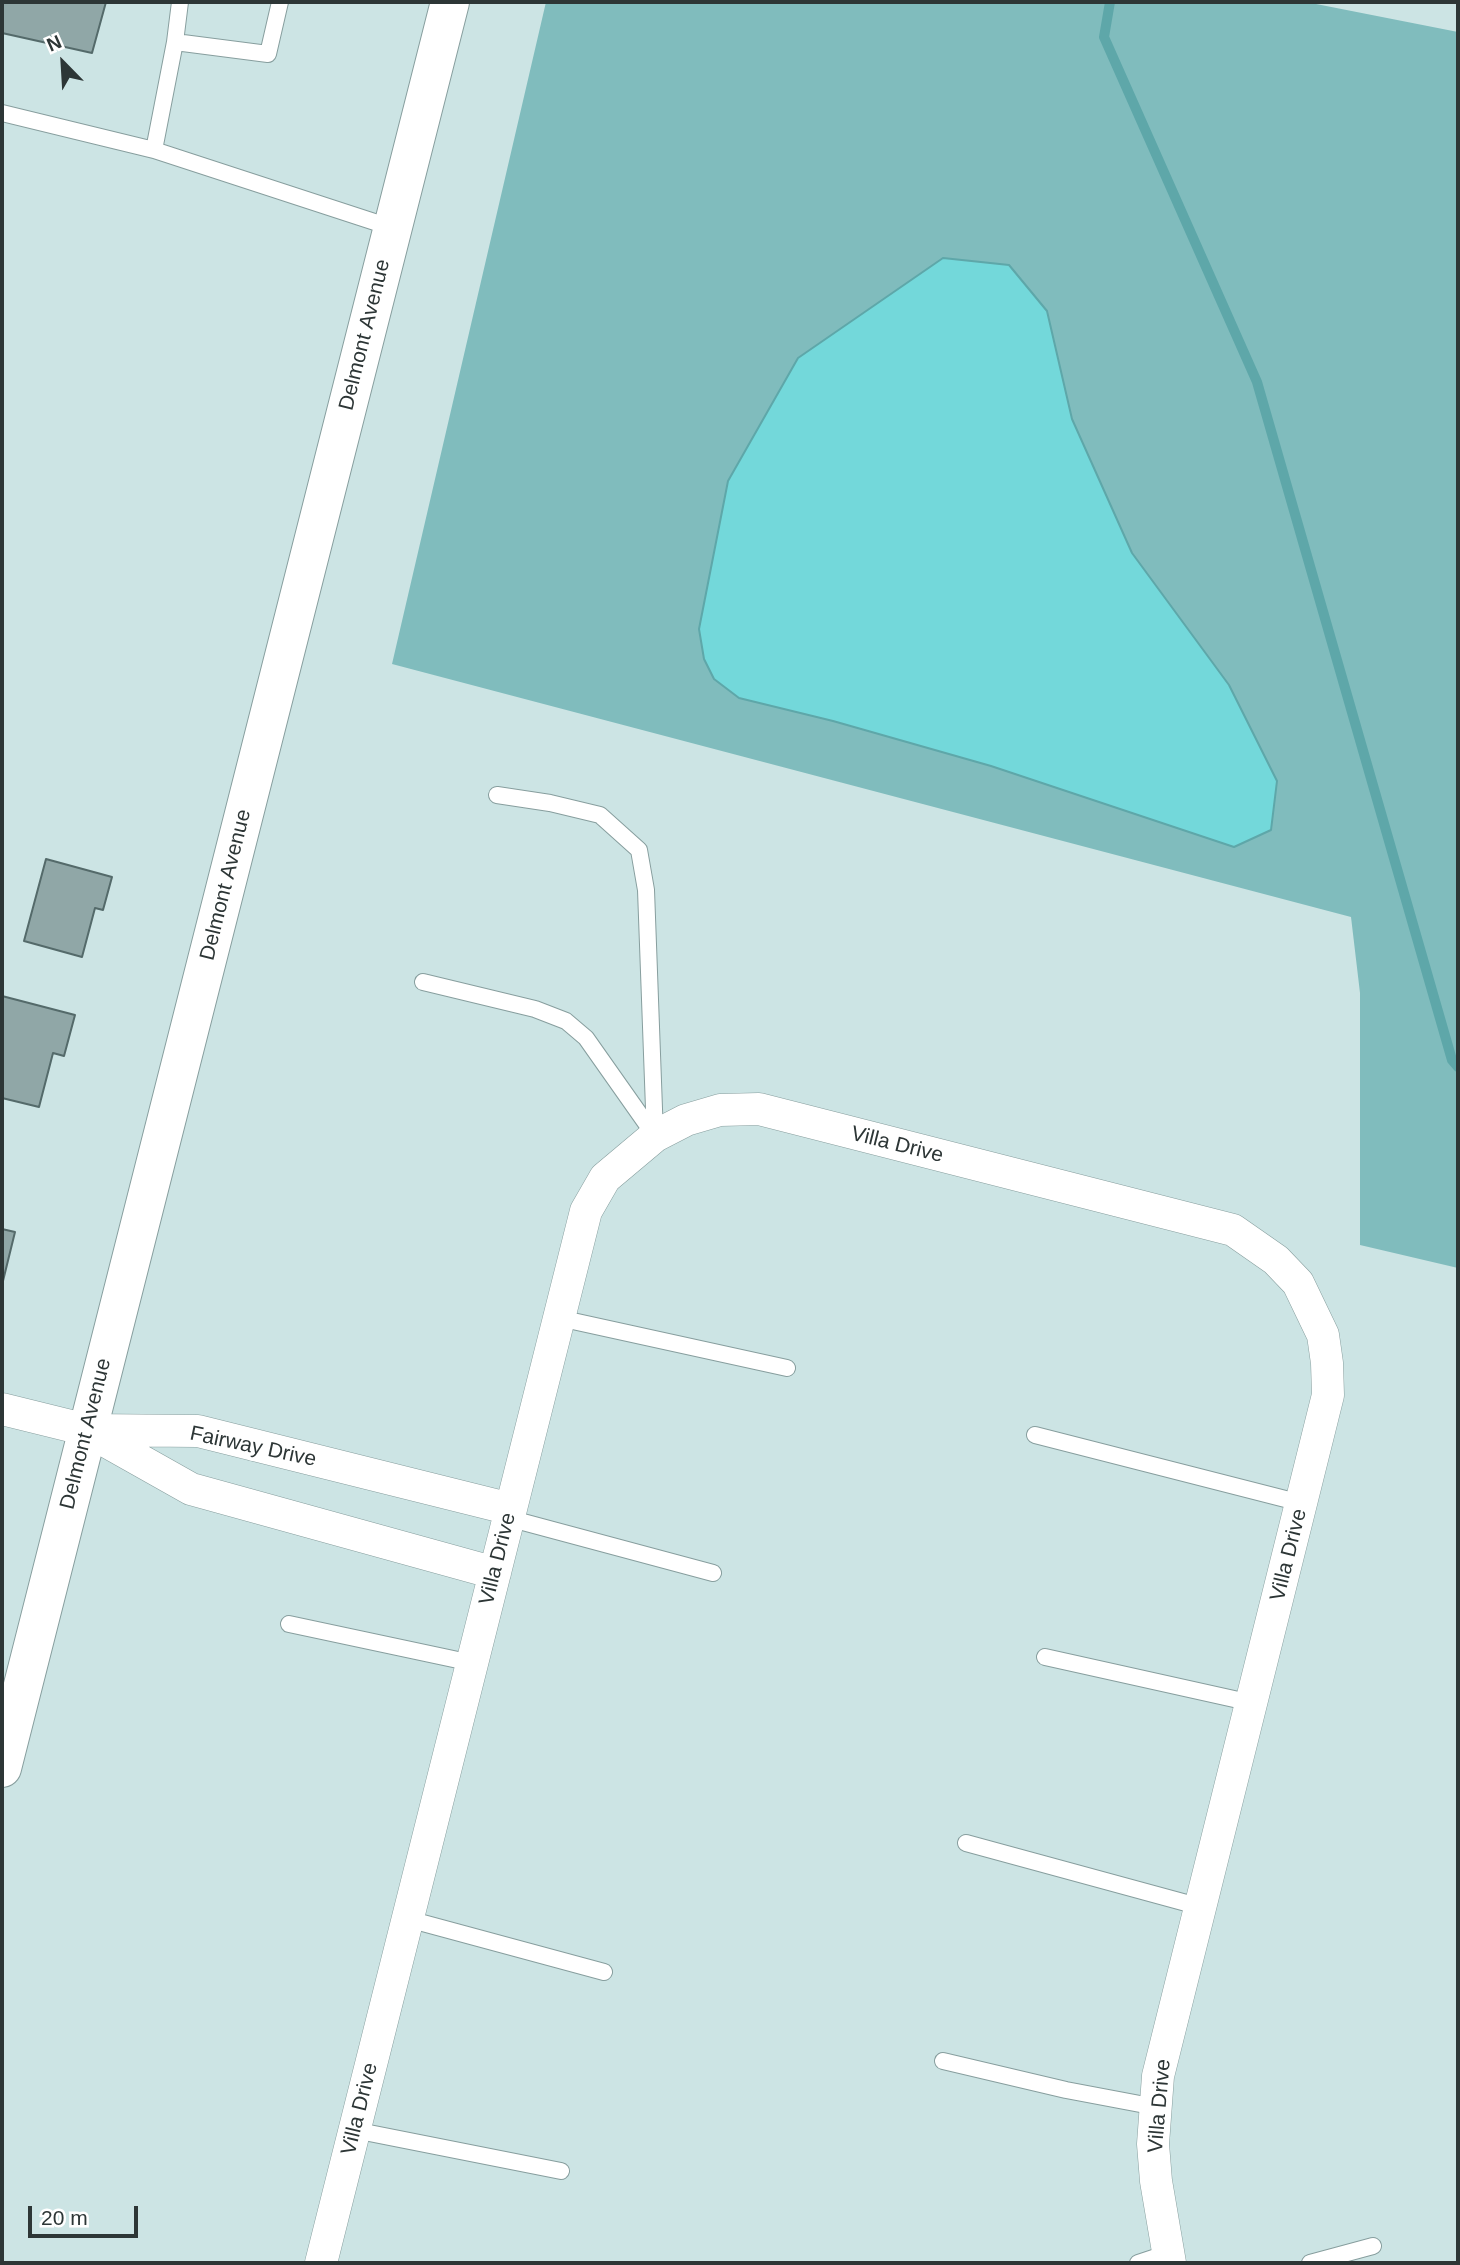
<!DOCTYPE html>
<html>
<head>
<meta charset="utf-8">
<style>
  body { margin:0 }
  #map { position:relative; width:1460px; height:2265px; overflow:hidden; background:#cce4e4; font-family:Arial,sans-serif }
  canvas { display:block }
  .frame { position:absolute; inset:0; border:4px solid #2d3636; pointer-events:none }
  .north { position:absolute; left:28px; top:28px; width:70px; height:70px; -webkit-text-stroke:5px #fff; paint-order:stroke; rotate:336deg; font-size:19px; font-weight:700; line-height:28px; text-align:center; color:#2d3636 }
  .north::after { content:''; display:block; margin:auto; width:24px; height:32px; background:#2d3636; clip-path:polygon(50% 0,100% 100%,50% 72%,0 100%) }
  .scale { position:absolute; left:28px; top:2206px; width:110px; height:32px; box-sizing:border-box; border:4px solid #2d3636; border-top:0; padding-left:9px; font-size:21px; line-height:24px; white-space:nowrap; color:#2d3636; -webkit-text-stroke:5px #fff; paint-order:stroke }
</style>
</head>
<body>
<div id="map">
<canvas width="1460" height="2265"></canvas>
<div class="frame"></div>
<div class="north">N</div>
<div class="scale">20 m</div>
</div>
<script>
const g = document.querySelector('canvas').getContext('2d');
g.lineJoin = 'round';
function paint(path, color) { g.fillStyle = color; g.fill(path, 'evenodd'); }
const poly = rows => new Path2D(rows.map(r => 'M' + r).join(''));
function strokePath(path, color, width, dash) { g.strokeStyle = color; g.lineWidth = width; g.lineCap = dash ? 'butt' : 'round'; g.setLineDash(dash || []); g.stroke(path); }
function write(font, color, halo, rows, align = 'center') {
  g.font = font + ' Arial,sans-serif'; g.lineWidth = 7; g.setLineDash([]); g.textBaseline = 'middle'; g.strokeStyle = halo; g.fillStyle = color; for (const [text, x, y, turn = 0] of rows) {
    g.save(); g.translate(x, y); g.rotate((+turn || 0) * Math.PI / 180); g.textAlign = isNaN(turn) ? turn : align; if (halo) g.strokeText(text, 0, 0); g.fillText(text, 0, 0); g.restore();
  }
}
paint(poly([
  [546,2,1306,2,1458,32,1458,1268,1360,1245,1360,993,1351,917,392,664]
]), '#80bcbd');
const water = poly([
  [943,258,1009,265,1047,311,1072,419,1132,553,1229,685,1277,781,1271,830,1234,847,991,766,833,721,739,698,714,679,704,659,699,629,728,481,798,358,943,258]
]);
paint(water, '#73d8da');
strokePath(water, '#5ea7a9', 2);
strokePath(poly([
  [1110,2,1104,37,1257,382,1452,1060,1458,1067]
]), '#5ea7a9', 10);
const building = poly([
  [2,2,106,2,92,53,2,33,2,2],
  [46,859,112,877,103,910,95,908,82,957,24,941,46,859],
  [2,996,75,1015,64,1056,53,1053,39,1107,2,1098,2,996],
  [2,1229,15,1232,2,1285,2,1229]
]);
paint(building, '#90a7a7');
strokePath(building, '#546a6a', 2);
const service = poly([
  [280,2,268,54,175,42,154,150,393,228],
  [175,42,180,2],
  [2,113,154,150],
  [497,795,550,803,600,815,639,850,646,890,655,1136],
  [423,982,535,1009,566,1021,586,1038,655,1136],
  [559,1318,787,1368],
  [1035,1435,1301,1503],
  [508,1518,713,1573],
  [289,1624,472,1663],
  [1045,1657,1252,1703],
  [966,1843,1201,1907],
  [408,1919,604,1972],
  [943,2061,1066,2090,1156,2107],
  [354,2130,561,2171],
  [1138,2263,1168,2253],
  [1310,2263,1373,2246]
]);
const minor = poly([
  [2,1409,87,1430,198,1431,511,1509],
  [88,1431,191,1489,495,1573],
  [321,2263,586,1211,605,1178,655,1136,686,1120,720,1110,759,1109,1233,1230,1276,1260,1298,1283,1323,1335,1327,1363,1328,1395,1158,2076,1153,2144,1156,2181,1170,2263]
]);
const tertiary = poly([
  [2,1768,450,2]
]);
strokePath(service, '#879e9e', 18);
strokePath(minor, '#879e9e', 33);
strokePath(tertiary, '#879e9e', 40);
strokePath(service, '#fff', 16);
strokePath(minor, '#fff', 32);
strokePath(tertiary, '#fff', 38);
write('21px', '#2d3636', '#fff', [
  ["Delmont Avenue",365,335,-76],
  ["Delmont Avenue",226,885,-76],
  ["Villa Drive",897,1145,14],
  ["Delmont Avenue",86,1434,-76],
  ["Fairway Drive",253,1447,12],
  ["Villa Drive",1289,1555,-76],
  ["Villa Drive",498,1559,-76],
  ["Villa Drive",1160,2106,-85],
  ["Villa Drive",360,2109,-76]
]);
</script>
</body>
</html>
